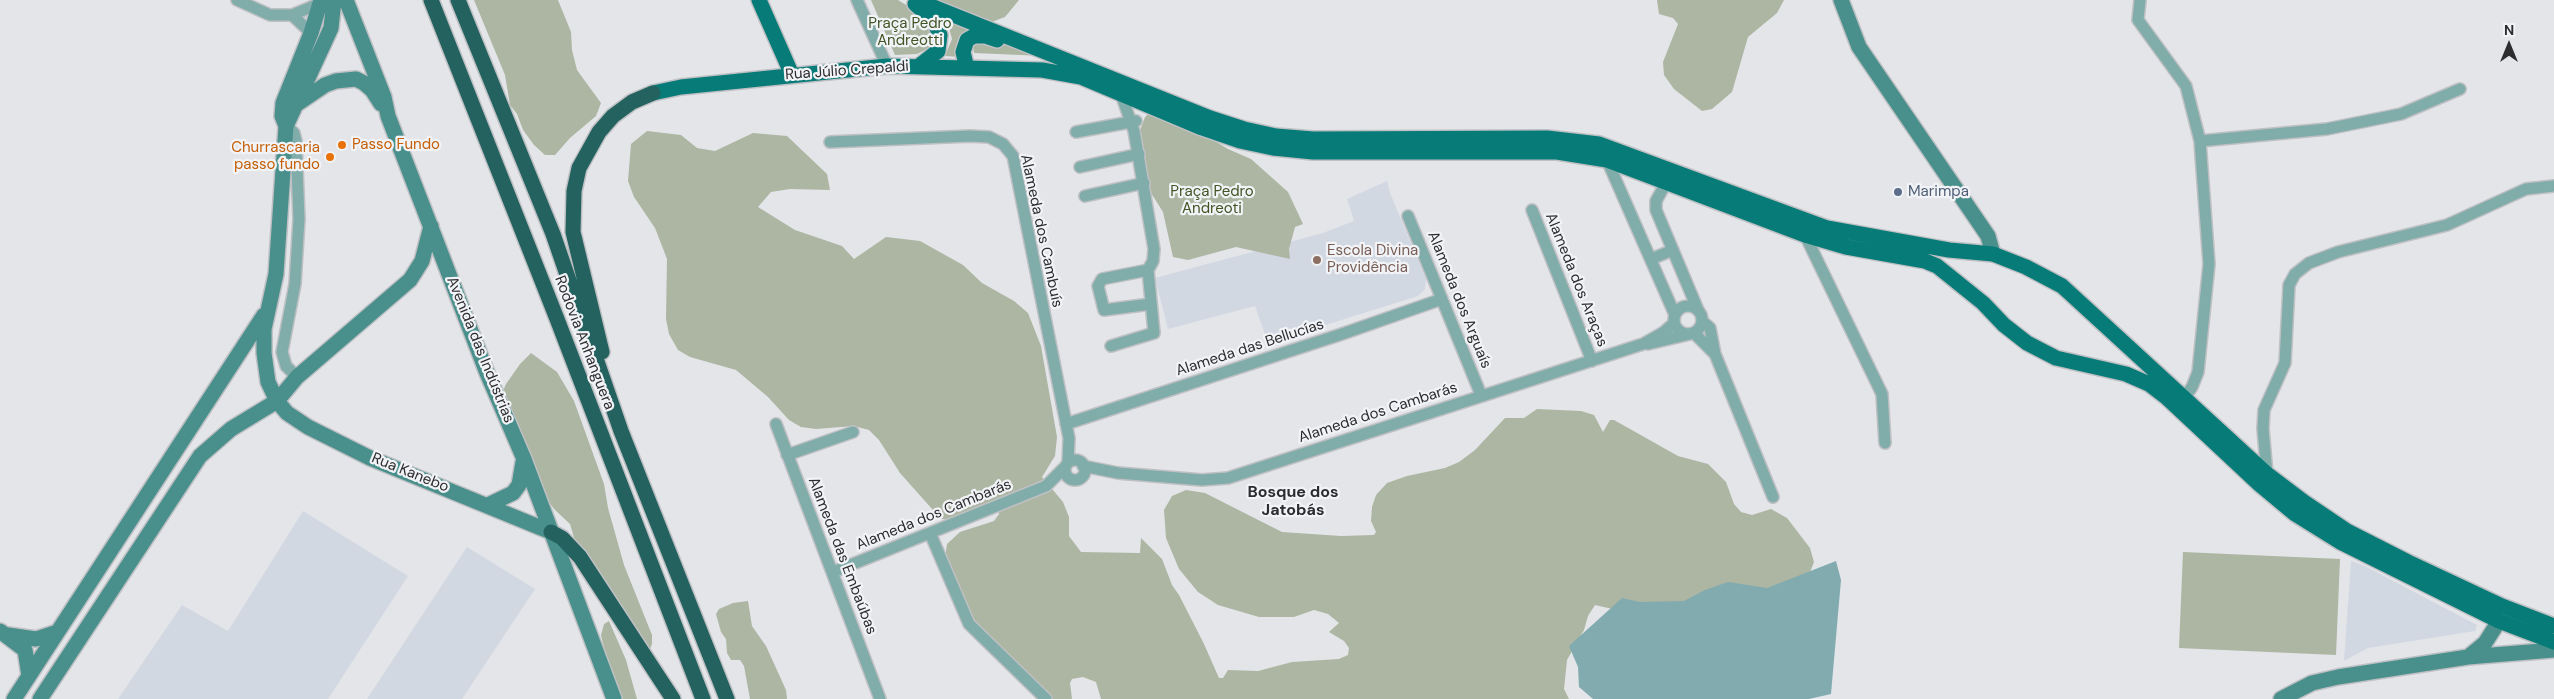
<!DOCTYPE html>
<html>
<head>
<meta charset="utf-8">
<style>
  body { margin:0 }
  #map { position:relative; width:2554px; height:699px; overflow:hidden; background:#e3e5e9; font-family:"DM Sans",sans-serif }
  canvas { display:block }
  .north { position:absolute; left:2484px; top:20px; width:50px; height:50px; -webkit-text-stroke:4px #f1f3f7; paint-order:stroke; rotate:0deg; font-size:14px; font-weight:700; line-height:20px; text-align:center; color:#2d2d2f }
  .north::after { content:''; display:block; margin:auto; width:18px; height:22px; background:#2d2d2f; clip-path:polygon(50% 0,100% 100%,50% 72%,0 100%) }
</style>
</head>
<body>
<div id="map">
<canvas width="2554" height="699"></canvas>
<div class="north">N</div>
</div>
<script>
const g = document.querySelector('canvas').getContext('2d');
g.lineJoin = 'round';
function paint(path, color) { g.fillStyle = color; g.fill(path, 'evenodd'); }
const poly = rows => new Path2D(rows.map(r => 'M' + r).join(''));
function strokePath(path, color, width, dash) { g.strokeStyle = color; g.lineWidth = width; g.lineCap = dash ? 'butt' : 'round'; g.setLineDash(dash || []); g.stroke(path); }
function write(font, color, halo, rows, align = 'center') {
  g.font = font + ' "DM Sans",sans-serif'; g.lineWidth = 4.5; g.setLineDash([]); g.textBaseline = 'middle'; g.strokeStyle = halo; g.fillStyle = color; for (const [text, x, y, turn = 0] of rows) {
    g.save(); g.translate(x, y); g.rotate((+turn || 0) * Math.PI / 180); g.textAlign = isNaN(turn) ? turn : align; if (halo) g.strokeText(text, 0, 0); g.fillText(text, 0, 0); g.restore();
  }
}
paint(poly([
  [1387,181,1390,193,1426,279,1425,289,1418,296,1268,343,1255,306,1168,329,1155,278,1323,233,1354,221,1347,199],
  [303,511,408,576,328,699,118,699,182,605,228,631],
  [467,547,535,589,462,699,367,699],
  [2351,561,2365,566,2477,625,2475,631,2368,648,2344,661]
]), '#d2d8e2');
paint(poly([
  [474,0,558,0,571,32,572,50,577,70,601,103,596,116,570,138,555,155,545,155,534,145,523,130,517,114,510,105,505,75],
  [871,0,898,0,924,16,935,36,929,48,917,54,895,55],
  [932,0,1019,0,1005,17,965,32,961,40,961,57,945,56,952,39,948,24],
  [1657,0,1784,0,1777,13,1748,37,1732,92,1712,109,1702,111,1674,89,1664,75,1663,62,1678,24,1673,18,1659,14],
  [972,41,995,42,1044,56,974,53],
  [1157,106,1228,149,1251,159,1288,192,1303,224,1295,227,1289,249,1290,259,1236,247,1188,260,1173,257,1163,212,1146,185,1136,141,1145,117],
  [647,131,681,135,697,148,715,151,753,133,787,136,827,174,830,190,790,189,771,192,758,207,795,230,842,246,854,259,886,237,920,241,963,265,982,283,1014,301,1028,313,1041,346,1057,437,1055,456,1042,477,1063,502,1069,517,1069,536,1081,552,1140,553,1141,538,1162,559,1172,585,1179,595,1204,644,1219,678,1223,678,1228,670,1258,671,1292,662,1339,659,1348,655,1349,648,1344,641,1329,632,1339,623,1328,614,1314,610,1294,617,1259,617,1218,605,1198,592,1179,569,1166,538,1164,510,1172,496,1186,490,1205,493,1282,532,1341,536,1374,535,1376,532,1371,521,1372,507,1376,495,1387,483,1407,476,1445,468,1459,462,1475,450,1505,418,1524,418,1537,409,1581,411,1594,415,1603,432,1610,420,1614,420,1678,456,1708,464,1726,482,1734,504,1741,512,1752,515,1771,509,1787,518,1810,548,1814,562,1809,575,1794,588,1652,618,1595,605,1588,616,1584,630,1567,660,1564,689,1569,699,1101,699,1096,682,1083,677,1072,679,1070,683,1072,699,1048,699,974,626,944,566,947,544,960,532,994,521,999,514,999,507,952,520,941,519,900,473,879,440,869,430,854,426,816,429,801,427,789,420,768,397,736,370,690,357,678,350,669,334,666,319,667,259,655,228,634,197,628,181,631,144],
  [531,353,557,372,574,401,604,484,608,508,624,565,652,635,652,644,650,649,642,647,588,558,589,556,575,541,570,524,554,509,536,484,503,391,506,384,520,364],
  [2183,552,2340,559,2336,655,2179,648],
  [748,601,752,626,766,646,786,690,787,699,750,699,744,666,740,660,731,660,727,653,726,639,721,632,716,614,719,609,733,603],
  [609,621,626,660,637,699,608,699,612,681,601,635,604,624]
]), '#adb6a2');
paint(poly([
  [1836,561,1841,580,1831,694,1809,699,1593,699,1579,687,1578,667,1569,646,1622,598,1640,602,1684,601,1705,590,1728,582,1767,588]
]), '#82abb0');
const street = poly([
  [237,0,270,15,292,15,321,3],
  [857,0,887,66],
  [2140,0,2138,20,2186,86,2200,141,2209,264,2198,372,2192,387,2180,404],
  [292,15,311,33],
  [1121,94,1134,131,1154,249,1153,261,1148,270,1102,279,1098,286,1104,310,1151,304],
  [286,126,294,133,296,141,299,219,295,284,282,352,286,366,297,377],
  [1076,132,1136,121],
  [2200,141,2327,129,2401,114,2460,89],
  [830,142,970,136,989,137,1003,144,1013,156,1069,438,1068,463],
  [1607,160,1675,315],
  [1080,167,1139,154],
  [1666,183,1656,201,1656,210,1698,310],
  [1085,196,1144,183],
  [1532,210,1592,361],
  [1408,216,1481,395],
  [1805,235,1882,394,1885,443],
  [1651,259,1673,250],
  '1674 320a14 14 0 1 1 28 0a14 14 0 1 1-28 0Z',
  [1702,321,1710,328,1715,354,1773,497],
  [1694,333,1715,354],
  [1648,344,1690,334],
  [1111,346,1154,333,1148,270],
  [776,424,880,699],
  [1066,424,1342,334,1442,299],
  [787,455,853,432],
  '1065 470a10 10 0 1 1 20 0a10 10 0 1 1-20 0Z',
  [1083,466,1118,473,1202,480,1228,478,1643,344,1664,332,1674,323],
  [2267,474,2263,429,2264,410,2285,363,2289,285,2295,274,2309,263,2338,252,2447,225,2526,189,2554,186],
  [930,533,969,624,1046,699],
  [833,572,1046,486,1065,467]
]);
const secondary = poly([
  [334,0,331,28,286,126,276,274,264,329,264,353,268,382,277,401,287,413,308,427,370,458,551,532],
  [346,0,384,97,388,116,487,373,524,459,614,699],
  [1841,0,1859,47,1988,236,1993,254],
  [297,104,325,85,336,81,356,79,364,83,372,90,381,104],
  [286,126,282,116,283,103,311,33,321,0],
  [488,505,513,493,519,485,523,462],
  [0,631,25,650,29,676],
  [8,635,36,639,57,632],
  [2468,657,2485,643,2499,621],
  [14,699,264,315],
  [40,699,200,456,231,429,277,401,297,377,410,280,422,261,431,226],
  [2281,699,2312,683,2338,677,2468,657,2554,650]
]);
const primary = poly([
  [759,0,792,75],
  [916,0,1210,118,1244,129,1276,136,1313,139,1547,138,1599,144,1827,228,1949,250,1993,254,2026,267,2062,286,2267,474,2304,502,2347,531,2408,562,2502,606,2554,626],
  [915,4,934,21,940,35,938,51,919,66],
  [967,68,963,52,967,40,974,36,985,36,997,40],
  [653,93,681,87,887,66,1042,70,1081,77,1202,128,1240,141,1273,148,1313,152,1557,152,1607,160,1805,235,1846,247,1925,261,1937,266,1983,303,2004,325,2027,343,2056,358,2126,374,2149,384,2166,397,2259,484,2295,514,2340,542,2499,621,2554,642]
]);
const highway = poly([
  [431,0,557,319,703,699],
  [458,0,553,234,621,431,727,699],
  [602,352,573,232,574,191,579,168,599,132,613,116,632,102,653,93],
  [551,532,562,538,580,557,673,699]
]);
strokePath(street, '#bfc0c4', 14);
strokePath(secondary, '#bfc0c4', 18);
strokePath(primary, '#bfc0c4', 18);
strokePath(highway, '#bfc0c4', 18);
strokePath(street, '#80aca9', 11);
strokePath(secondary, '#49908c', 15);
strokePath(primary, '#077b77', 15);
strokePath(highway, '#24625f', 15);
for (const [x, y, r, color] of [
  [342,145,5,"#e8710a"],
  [330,157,5,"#e8710a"],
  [1898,192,5,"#5c6f8a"],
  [1317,260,5,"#8d6e63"]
]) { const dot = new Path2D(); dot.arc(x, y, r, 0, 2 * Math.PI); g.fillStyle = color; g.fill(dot); strokePath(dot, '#f1f3f7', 2); }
write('15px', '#425424', '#f1f3f7', [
  ["Praça Pedro",910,24],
  ["Andreotti",910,41],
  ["Praça Pedro",1212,192],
  ["Andreoti",1212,209]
]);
write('15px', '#2d2d2f', '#f1f3f7', [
  ["Rua Júlio Crepaldi",847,71,-4],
  ["Alameda dos Cambuís",1041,231,78],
  ["Alameda dos Araças",1576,280,68],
  ["Alameda dos Arguaís",1459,300,68],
  ["Rodovia Anhanguera",584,343,69],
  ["Alameda das Bellucías",1250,348,-18],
  ["Avenida das Indústrias",480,350,68],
  ["Alameda dos Cambarás",1378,413,-18],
  ["Rua Kanebo",410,473,22],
  ["Alameda dos Cambarás",934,515,-22],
  ["Alameda das Embaúbas",842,556,69]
]);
write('15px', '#c56008', '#f1f3f7', [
  ["Passo Fundo",352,145],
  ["Churrascaria",320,148,"right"],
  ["passo fundo",320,165,"right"]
], 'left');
write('15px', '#4e5e75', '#f1f3f7', [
  ["Marimpa",1908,192]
], 'left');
write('15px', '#785e54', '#f1f3f7', [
  ["Escola Divina",1327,251],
  ["Providência",1327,268]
], 'left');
write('bold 16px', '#2d2d2f', '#f1f3f7', [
  ["Bosque dos",1293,493],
  ["Jatobás",1293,511]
]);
</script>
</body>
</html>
